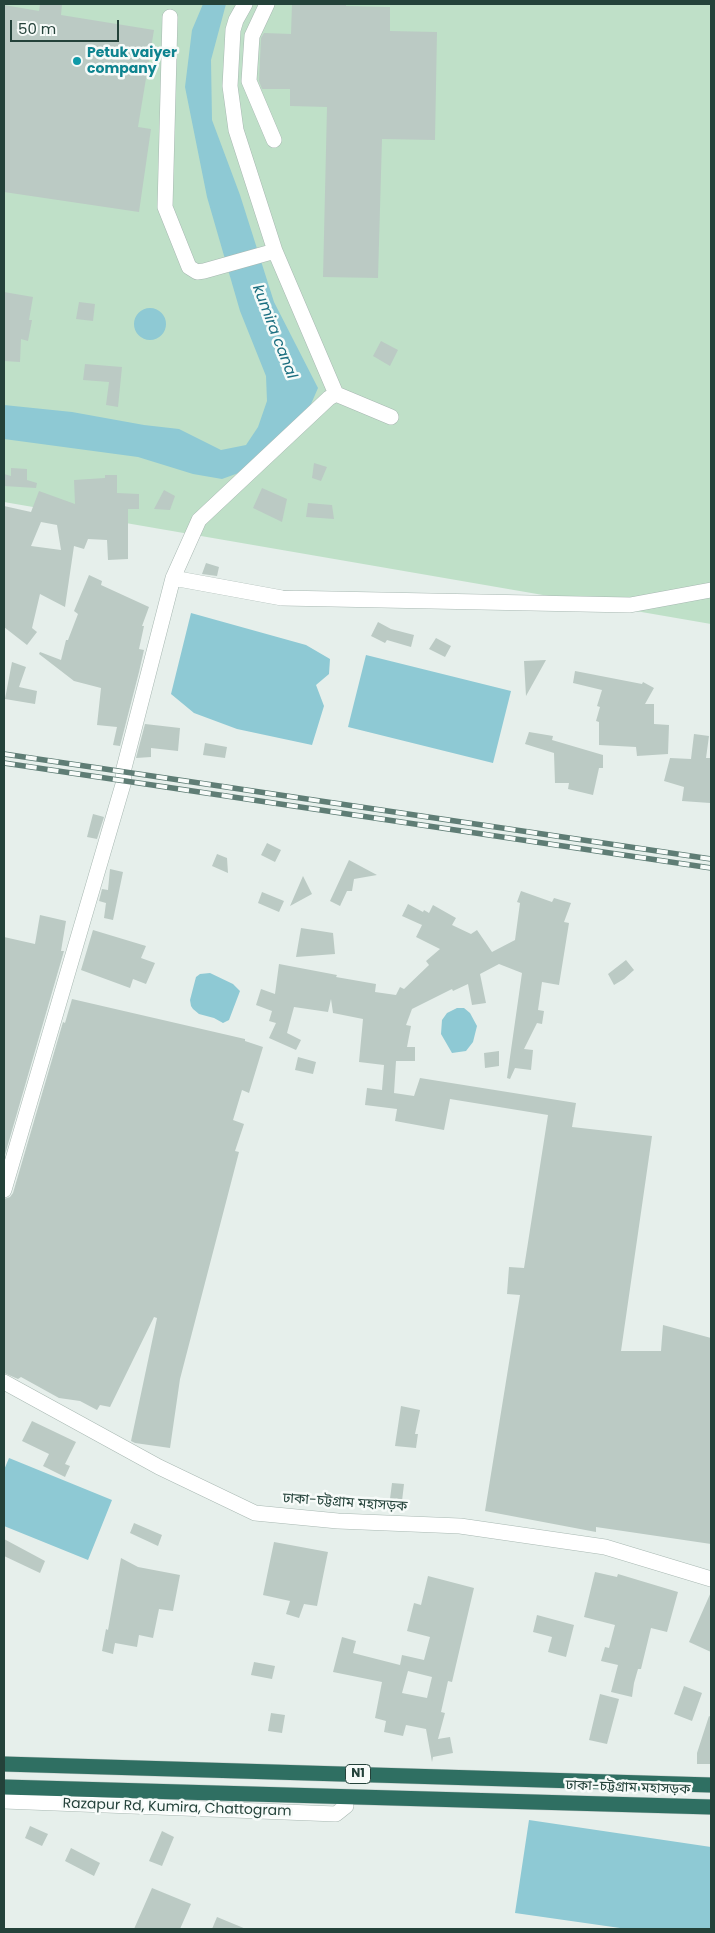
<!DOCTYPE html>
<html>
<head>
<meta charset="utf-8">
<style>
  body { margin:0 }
  #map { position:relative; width:715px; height:1933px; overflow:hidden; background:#e6efeb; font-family:Poppins,sans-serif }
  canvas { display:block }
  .frame { position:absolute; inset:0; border:5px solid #24423a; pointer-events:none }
  .scale { position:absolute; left:10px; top:20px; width:109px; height:22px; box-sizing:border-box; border:2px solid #24423a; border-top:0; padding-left:6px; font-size:15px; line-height:18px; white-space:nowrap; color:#24423a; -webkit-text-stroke:4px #f7fbf9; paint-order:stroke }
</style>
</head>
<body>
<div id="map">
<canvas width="715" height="1933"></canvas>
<div class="frame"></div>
<div class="scale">50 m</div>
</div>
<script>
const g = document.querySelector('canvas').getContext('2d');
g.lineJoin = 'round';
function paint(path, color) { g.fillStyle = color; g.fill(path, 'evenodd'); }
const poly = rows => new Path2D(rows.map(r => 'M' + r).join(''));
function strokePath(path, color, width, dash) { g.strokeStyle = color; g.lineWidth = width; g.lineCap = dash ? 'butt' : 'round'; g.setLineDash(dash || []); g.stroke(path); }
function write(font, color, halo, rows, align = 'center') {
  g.font = font + ' Poppins,"Noto Sans Bengali",sans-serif'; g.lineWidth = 5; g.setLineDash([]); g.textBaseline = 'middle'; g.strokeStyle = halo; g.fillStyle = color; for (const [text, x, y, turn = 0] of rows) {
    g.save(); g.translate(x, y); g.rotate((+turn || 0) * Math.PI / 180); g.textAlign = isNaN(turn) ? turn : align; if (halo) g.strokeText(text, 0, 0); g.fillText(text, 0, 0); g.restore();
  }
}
paint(poly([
  [4,4,711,4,711,624,4,502]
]), '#bfe0c8');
paint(poly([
  [203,4,226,4,211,60,212,120,240,195,274,302,318,388,308,411,244,471,222,479,193,474,138,457,4,439,4,405,72,412,144,425,179,429,221,450,246,445,258,427,267,401,266,376,240,311,207,197,185,87,192,30],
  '134 324a16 16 0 1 1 32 0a16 16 0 1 1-32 0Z',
  [191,613,306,645,330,659,329,674,316,685,324,706,312,745,237,729,194,713,171,694],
  [366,655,511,691,493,763,348,727],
  [210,973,233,984,240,991,229,1020,223,1023,214,1018,199,1014,193,1009,191,1006,190,1000,196,977,200,974],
  [457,1008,464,1008,470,1013,477,1026,473,1042,466,1051,452,1053,441,1034,442,1020,447,1013],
  [9,1458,112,1500,88,1560,4,1526,4,1470],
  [529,1820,711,1847,711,1929,627,1929,515,1913]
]), '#8ec9d4');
paint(poly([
  [40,4,62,4,61,15,154,30,138,127,151,129,139,212,4,192,4,5,39,11],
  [292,4,346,4,346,6,390,7,390,31,437,32,435,140,382,139,378,278,323,277,327,107,290,106,290,89,262,89,259,81,261,38,264,33,291,34],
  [4,292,33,297,29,320,32,320,28,341,21,339,20,362,4,361],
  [79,302,95,304,93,321,76,319],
  [381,341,398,350,390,366,373,356],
  [85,364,122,367,118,407,106,405,109,382,83,380],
  [314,463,327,467,321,481,312,478],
  [11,468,27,469,27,480,37,483,36,488,4,486,4,474,11,476],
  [105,475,117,475,117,493,139,494,139,509,128,509,128,559,108,560,107,540,88,539,84,549,74,546,65,607,40,594,32,628,37,632,27,645,4,627,4,506,31,512,39,491,75,504,74,480,105,478],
  [41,522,57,525,61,550,31,546],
  [262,488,287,499,282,522,253,508],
  [164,490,175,496,170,510,154,509],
  [308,503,332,505,334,519,306,517],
  [206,563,219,567,217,576,202,574],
  [89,575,102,581,101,585,149,607,142,626,144,626,139,649,144,650,139,672,120,746,113,745,117,727,97,725,101,688,74,681,39,654,40,652,61,660,66,640,68,640,78,614,74,611],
  [378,622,391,629,414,635,411,647,387,640,385,643,371,636],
  [436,638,451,646,445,657,429,649],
  [546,660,526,696,524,661],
  [12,662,26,667,19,687,37,691,35,704,5,699],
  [575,671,642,684,643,682,654,688,645,704,654,704,654,724,669,725,668,754,637,756,636,747,599,745,599,722,596,721,600,707,597,706,602,690,573,683],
  [145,724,180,728,178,751,151,748,151,757,136,758],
  [529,732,553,736,552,740,603,755,603,768,599,768,593,795,568,789,569,783,555,783,554,753,525,744],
  [694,734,709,736,706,758,711,758,710,803,682,801,684,787,664,781,670,758,691,759],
  [205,743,227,747,225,758,203,755],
  [93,814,104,817,97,839,87,837],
  [267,843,281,850,275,862,261,855],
  [217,854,227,858,228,873,212,866],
  [349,860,377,875,354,879,352,891,347,891,340,906,330,901],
  [110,869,123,872,113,920,104,918,106,903,99,901,102,889,108,890],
  [303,876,312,894,290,906],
  [521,891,552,902,554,898,571,903,564,922,569,923,559,985,542,982,538,1010,544,1011,542,1024,537,1023,524,1049,533,1050,531,1070,515,1068,510,1079,507,1078,522,973,499,964,480,974,486,1003,472,1005,468,984,453,991,452,989,412,1009,406,1025,411,1026,407,1047,415,1047,415,1061,396,1061,394,1093,414,1096,420,1078,576,1103,572,1127,652,1136,621,1351,661,1351,663,1325,711,1338,711,1544,596,1527,596,1532,485,1511,520,1295,507,1294,509,1267,524,1268,548,1115,450,1099,444,1130,395,1121,397,1109,365,1105,367,1088,382,1090,384,1065,359,1062,363,1019,333,1013,331,999,328,1012,294,1007,287,1033,301,1040,296,1050,269,1038,276,1023,269,1021,272,1011,256,1005,261,989,275,994,279,964,337,975,336,977,376,984,375,992,396,995,400,987,404,989,429,965,426,961,440,949,416,937,422,925,402,916,408,904,423,912,424,910,429,913,433,905,456,918,452,925,471,934,477,930,492,952,515,940,520,903,517,902],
  [262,892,284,901,279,912,258,903],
  [40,915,66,921,61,951,64,951,4,1158,4,937,35,944],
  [301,928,333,933,335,954,296,957],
  [93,930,146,946,141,958,155,963,146,984,133,979,130,988,81,970],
  [626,960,634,970,624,979,614,985,608,974],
  [72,999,245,1039,245,1041,263,1047,249,1093,242,1090,233,1120,244,1124,235,1151,239,1152,180,1379,170,1448,135,1443,131,1441,157,1318,154,1317,110,1407,100,1405,97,1410,80,1401,59,1398,21,1377,18,1379,4,1373,4,1199,10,1197,13,1193,63,1022,65,1023],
  [499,1051,499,1066,485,1068,484,1053],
  [298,1057,316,1062,313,1074,295,1070],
  [401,1406,420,1410,415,1434,418,1434,416,1448,395,1446],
  [32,1421,76,1442,65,1464,70,1466,65,1477,43,1466,49,1454,22,1441],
  [392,1483,404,1484,402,1501,390,1499],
  [134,1523,162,1535,158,1546,130,1533],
  [4,1539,45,1561,40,1573,4,1556],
  [274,1542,328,1552,317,1606,304,1604,299,1618,286,1614,290,1601,263,1595],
  [121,1558,138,1567,180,1575,173,1611,159,1609,153,1638,139,1635,137,1647,115,1643,113,1654,102,1651,106,1629,108,1630],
  [595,1572,617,1577,618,1574,678,1592,667,1632,651,1628,641,1669,638,1669,634,1683,632,1697,611,1692,618,1665,601,1661,605,1647,609,1648,615,1625,584,1617],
  [428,1576,474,1588,452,1682,448,1681,441,1712,445,1713,438,1739,450,1737,453,1753,433,1757,432,1762,426,1729,406,1725,403,1736,384,1732,386,1721,375,1718,382,1682,333,1672,342,1637,356,1641,353,1653,400,1665,402,1655,424,1660,430,1637,407,1631,414,1603,421,1605],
  [408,1671,432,1677,427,1698,402,1693],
  [711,1592,711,1652,689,1642],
  [537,1615,574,1625,566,1657,548,1652,552,1637,533,1632],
  [254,1662,275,1666,272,1679,251,1675],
  [684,1686,702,1693,692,1721,674,1714],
  [600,1694,619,1699,607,1744,589,1740],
  [271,1713,285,1715,282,1733,268,1731],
  [709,1716,711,1717,711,1764,697,1764,697,1753],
  [30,1826,48,1834,42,1846,25,1838],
  [162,1831,174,1837,162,1866,149,1861],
  [71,1848,100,1863,94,1876,65,1861],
  [152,1888,191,1904,180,1929,134,1929],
  [217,1917,246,1929,212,1929]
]), '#bbcac4');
const minor = poly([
  [245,4,236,20,233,30,230,86,236,130,275,251,336,394],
  [267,4,252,36,249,81,274,140],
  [170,17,165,207,189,267,197,272,204,271,275,251],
  [173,578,282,598,630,605,711,590],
  [4,1190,124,781,123,772,173,578,199,520,329,398,336,394,391,417],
  [4,1382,159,1467,255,1513,338,1521,460,1526,605,1547,711,1579],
  [4,1801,336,1814,346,1806]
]);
const highway = poly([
  [4,1764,711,1785],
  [4,1787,711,1807]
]);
strokePath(minor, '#a8b8b2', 16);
strokePath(highway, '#c2cac8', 16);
strokePath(minor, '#fff', 15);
strokePath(highway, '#2f6f62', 15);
const rail = poly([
  [4,754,711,859],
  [4,763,711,868]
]);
strokePath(rail, '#5f7d75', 5.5);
strokePath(rail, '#f7fbf9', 4, [11]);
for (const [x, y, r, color] of [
  [77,61,5,"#0f9aa8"]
]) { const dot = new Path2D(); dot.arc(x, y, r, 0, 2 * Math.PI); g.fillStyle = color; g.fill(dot); strokePath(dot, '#f7fbf9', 2); }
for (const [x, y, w] of [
  [358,1774,25]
]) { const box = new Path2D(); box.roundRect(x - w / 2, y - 9.5, w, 19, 4); g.fillStyle = '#f7fbf9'; g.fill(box); strokePath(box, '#24423a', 1); }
write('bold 12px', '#24423a', null, [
  ["N1",358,1774]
]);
write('bold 14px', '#0d838f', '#f7fbf9', [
  ["Petuk vaiyer",87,53],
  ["company",87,69]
], 'left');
write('14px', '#24423a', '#f7fbf9', [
  ["ঢাকা-চট্টগ্রাম মহাসড়ক",345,1503,4],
  ["ঢাকা-চট্টগ্রাম মহাসড়ক",628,1788,2],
  ["Razapur Rd, Kumira, Chattogram",177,1808,2]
]);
write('italic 15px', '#1c6f80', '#f7fbf9', [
  ["kumira canal",274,332,69]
]);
</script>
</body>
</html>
